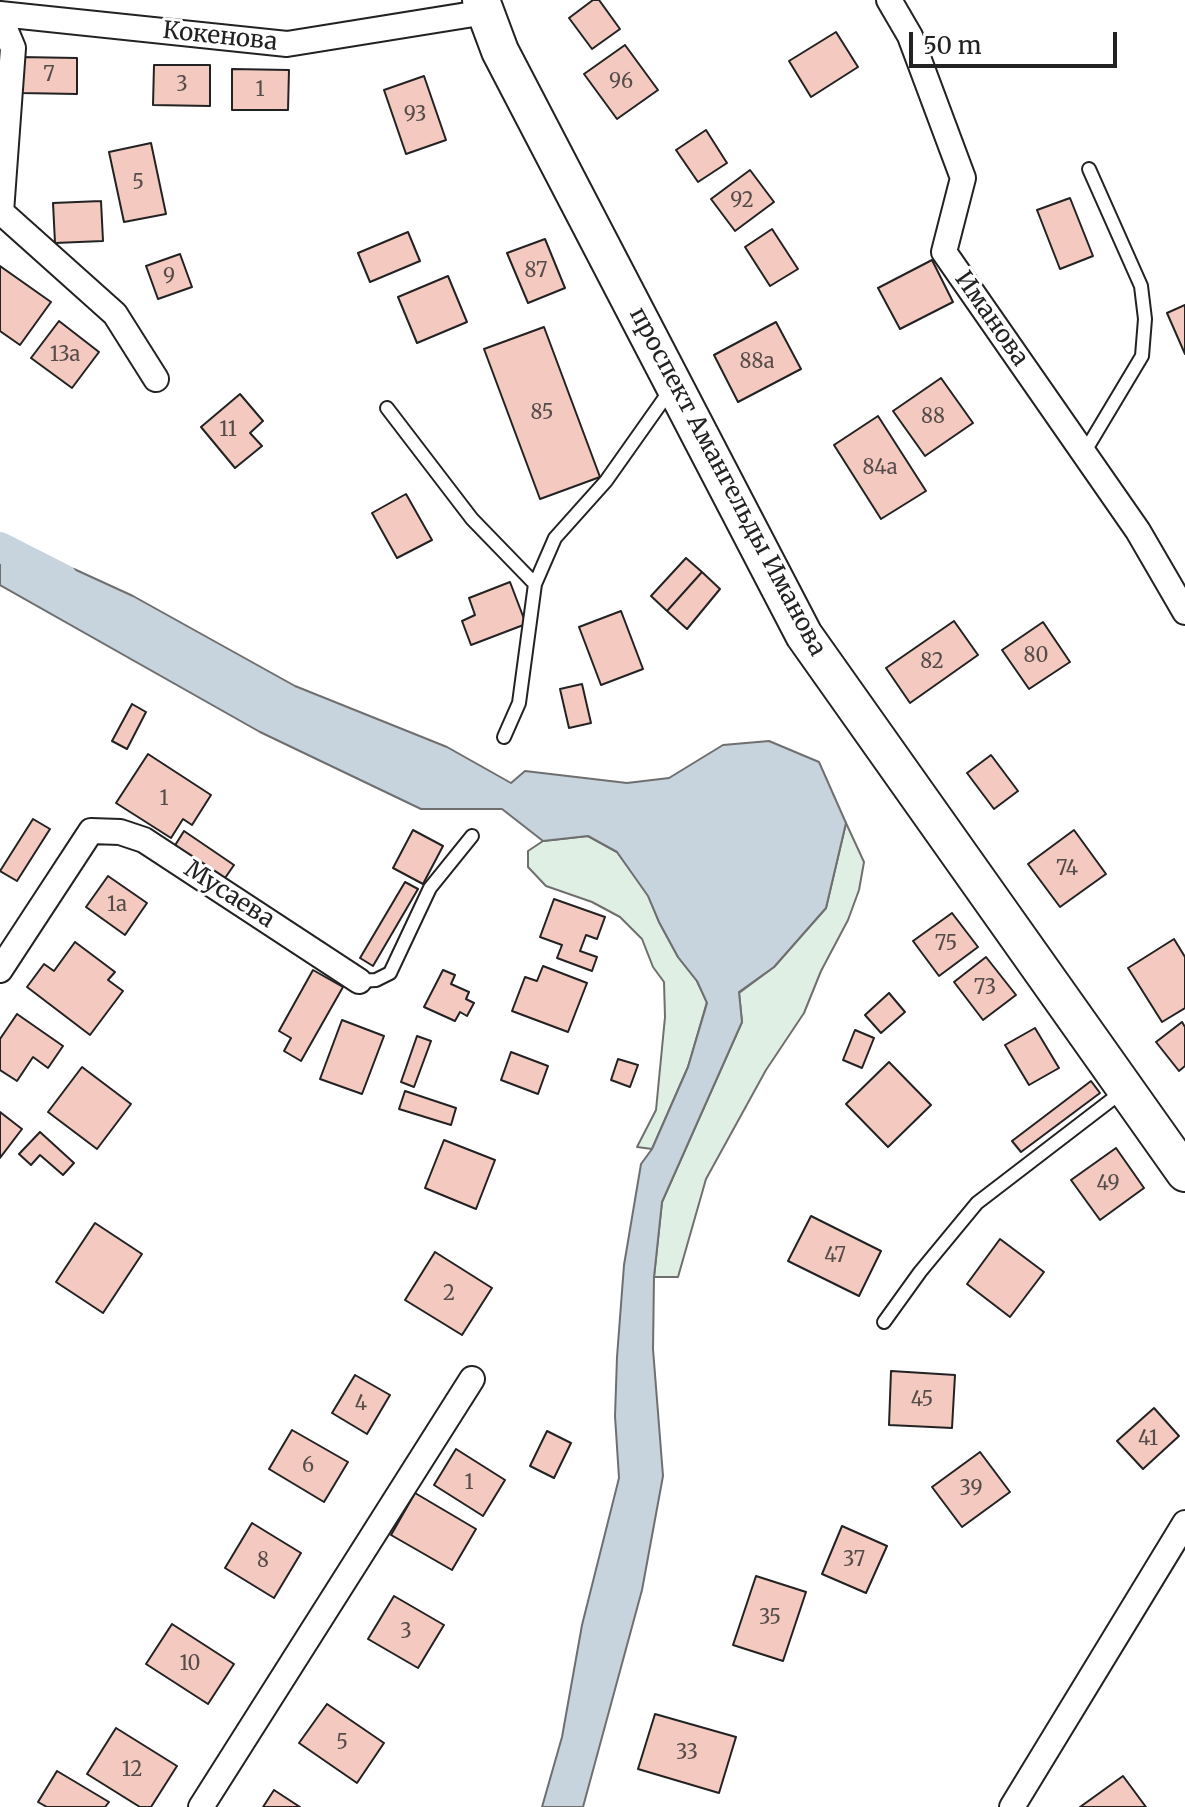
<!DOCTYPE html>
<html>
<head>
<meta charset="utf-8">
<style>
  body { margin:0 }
  #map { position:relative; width:1185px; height:1807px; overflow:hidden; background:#fff; font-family:Merriweather,serif }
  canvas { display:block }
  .scale { position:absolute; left:909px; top:32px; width:208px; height:36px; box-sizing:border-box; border:4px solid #222; border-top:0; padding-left:10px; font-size:24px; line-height:28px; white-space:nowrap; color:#222; -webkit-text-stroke:6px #fff; paint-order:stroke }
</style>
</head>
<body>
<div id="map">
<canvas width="1185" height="1807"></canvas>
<div class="scale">50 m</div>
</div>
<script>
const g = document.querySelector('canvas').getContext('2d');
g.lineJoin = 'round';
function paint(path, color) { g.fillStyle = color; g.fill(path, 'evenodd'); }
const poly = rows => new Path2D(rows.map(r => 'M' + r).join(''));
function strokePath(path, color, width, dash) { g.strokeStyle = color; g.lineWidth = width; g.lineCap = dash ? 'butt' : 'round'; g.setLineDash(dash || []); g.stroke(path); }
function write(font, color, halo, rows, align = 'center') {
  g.font = font + ' Merriweather,serif'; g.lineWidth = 6; g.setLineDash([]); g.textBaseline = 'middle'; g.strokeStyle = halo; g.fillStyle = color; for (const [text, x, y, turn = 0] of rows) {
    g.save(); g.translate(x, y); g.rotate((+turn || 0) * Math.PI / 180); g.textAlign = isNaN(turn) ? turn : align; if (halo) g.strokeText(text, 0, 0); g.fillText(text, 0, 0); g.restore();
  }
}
const green = poly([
  [846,823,864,862,859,890,848,920,821,971,804,1013,766,1070,706,1179,678,1277,654,1277,662,1202,742,1022,739,993,774,967,826,908,846,823],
  [588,836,617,852,649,896,659,922,678,957,697,981,707,1002,688,1067,652,1149,637,1147,656,1110,665,1017,664,982,653,967,642,939,620,917,592,902,546,886,528,867,528,851,543,841,588,836]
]);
paint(green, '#e0efe3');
strokePath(green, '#6f6f6f', 2);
const water = poly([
  [0,553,13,559,74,569,133,596,295,686,447,747,511,783,525,771,627,783,669,778,723,745,769,741,819,762,846,823,826,908,774,967,739,992,742,1022,662,1202,654,1277,653,1349,663,1476,642,1590,583,1807,542,1807,562,1737,582,1625,619,1478,615,1416,617,1357,624,1265,641,1164,652,1149,688,1067,707,1003,697,981,678,957,659,922,648,896,617,852,588,836,543,841,502,809,421,809,260,732,0,585,0,553]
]);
paint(water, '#c7d3dd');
strokePath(water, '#6f6f6f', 2);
strokePath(poly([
  [0,547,63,579]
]), '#c7d3dd', 30);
const building = poly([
  [593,0,599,0,620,29,592,49,569,18,593,0],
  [836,32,858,67,811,97,789,61,836,32],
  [625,45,658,90,617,119,584,74,625,45],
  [20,57,77,58,77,94,20,93,20,57],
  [154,65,210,65,210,106,153,105,154,65],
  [232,69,289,70,288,110,232,110,232,69],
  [424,76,446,140,406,154,384,90,424,76],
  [706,130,727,163,698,182,676,150,706,130],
  [151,143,166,214,124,222,109,152,151,143],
  [750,170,774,202,735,231,711,199,750,170],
  [1070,198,1093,256,1060,269,1037,210,1070,198],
  [101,201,103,241,55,243,53,203,101,201],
  [772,229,798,269,770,286,745,247,772,229],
  [408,232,420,261,370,282,358,253,408,232],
  [545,239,565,288,528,303,507,253,545,239],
  [180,254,192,287,158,299,146,266,180,254],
  [932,260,953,302,900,329,878,288,932,260],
  [0,266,51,302,20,345,0,331,0,266],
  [448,276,467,322,417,343,398,297,448,276],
  [1185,305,1185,354,1167,313,1185,305],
  [59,321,99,352,72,388,31,358,59,321],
  [776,322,801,369,738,402,714,355,776,322],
  [544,327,600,477,540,499,484,349,544,327],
  [941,378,973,423,925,456,893,411,941,378],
  [240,394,263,421,250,433,262,446,235,468,201,427,240,394],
  [878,416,926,491,881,519,834,445,878,416],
  [406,494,432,540,397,558,372,513,406,494],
  [686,558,702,572,667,611,651,596,686,558],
  [702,572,720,589,687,629,667,611,702,572],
  [510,582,526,624,471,645,462,621,475,615,469,598,510,582],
  [621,611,643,669,601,685,579,627,621,611],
  [954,621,978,655,910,703,886,668,954,621],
  [1043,622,1070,662,1029,689,1002,650,1043,622],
  [582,684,591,723,569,728,560,689,582,684],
  [132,704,146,712,127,749,112,741,132,704],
  [148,754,211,795,192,825,183,819,171,838,116,803,148,754],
  [991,755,1018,791,994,809,967,773,991,755],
  [33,819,50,829,17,881,0,871,33,819],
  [413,830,443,846,423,884,393,868,413,830],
  [1074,830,1106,874,1060,907,1028,864,1074,830],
  [184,831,234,865,223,881,174,847,184,831],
  [108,876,147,903,125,935,86,907,108,876],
  [405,882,418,889,373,966,360,958,405,882],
  [554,899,605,917,597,939,586,935,580,951,597,957,592,971,557,958,562,945,540,937,554,899],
  [952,913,978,947,939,976,913,941,952,913],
  [1174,939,1185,957,1185,1008,1162,1022,1128,968,1174,939],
  [75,942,115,972,108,980,123,991,90,1035,27,987,44,964,54,971,75,942],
  [986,957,1016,995,983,1020,954,982,986,957],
  [543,966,587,983,568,1032,512,1011,525,977,537,981,543,966],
  [313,970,343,987,301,1061,284,1051,291,1038,279,1031,313,970],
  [443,970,455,975,451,984,469,992,466,999,474,1003,467,1016,460,1012,455,1021,424,1007,443,970],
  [889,993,905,1012,881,1033,865,1015,889,993],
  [17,1014,63,1046,48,1068,33,1057,17,1081,0,1070,0,1039,17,1014],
  [342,1020,384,1036,362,1094,320,1079,342,1020],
  [1182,1022,1185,1027,1185,1066,1179,1071,1156,1042,1182,1022],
  [1035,1028,1059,1068,1029,1085,1005,1045,1035,1028],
  [855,1030,874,1038,862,1068,843,1060,855,1030],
  [417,1036,431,1041,414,1087,401,1082,417,1036],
  [511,1052,548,1066,538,1094,501,1080,511,1052],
  [618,1059,638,1065,630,1087,611,1080,618,1059],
  [889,1062,931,1105,888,1147,846,1104,889,1062],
  [82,1067,131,1104,97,1149,48,1112,82,1067],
  [1091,1081,1100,1093,1021,1152,1012,1141,1091,1081],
  [405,1091,456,1108,451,1125,399,1109,405,1091],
  [0,1112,22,1129,0,1158,0,1112],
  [40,1132,74,1163,63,1175,40,1155,31,1165,19,1154,40,1132],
  [444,1140,495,1160,476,1209,425,1188,444,1140],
  [1116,1148,1144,1188,1100,1220,1071,1180,1116,1148],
  [811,1216,881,1251,859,1296,788,1261,811,1216],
  [95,1223,142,1254,103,1313,56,1282,95,1223],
  [1000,1239,1044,1272,1010,1317,967,1284,1000,1239],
  [435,1252,492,1288,462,1335,405,1300,435,1252],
  [891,1371,955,1375,952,1428,889,1425,891,1371],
  [355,1375,390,1395,367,1434,332,1413,355,1375],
  [1154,1408,1179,1436,1143,1469,1117,1441,1154,1408],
  [292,1430,348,1462,324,1502,269,1469,292,1430],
  [547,1431,571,1443,554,1478,530,1466,547,1431],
  [456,1449,505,1480,483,1516,434,1485,456,1449],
  [980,1452,1010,1492,962,1527,932,1487,980,1452],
  [415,1493,476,1529,452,1570,391,1535,415,1493],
  [252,1523,301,1553,274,1598,225,1568,252,1523],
  [842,1526,887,1546,866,1593,822,1574,842,1526],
  [756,1576,806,1592,783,1661,733,1645,756,1576],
  [394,1596,444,1625,418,1668,368,1639,394,1596],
  [172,1624,234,1664,208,1704,146,1664,172,1624],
  [327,1704,384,1743,357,1783,299,1743,327,1704],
  [655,1714,736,1737,719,1793,638,1769,655,1714],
  [116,1728,177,1766,151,1807,140,1807,87,1774,116,1728],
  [57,1771,109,1802,105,1807,47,1807,38,1802,57,1771],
  [1123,1776,1146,1807,1080,1807,1123,1776],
  [274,1790,300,1807,263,1807,274,1790]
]);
paint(building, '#f3c9c0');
strokePath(building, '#222', 2);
const lane = poly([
  [387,408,472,519,535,584],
  [1084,453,1142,356,1145,319,1141,286,1089,169],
  [504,737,519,703,535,584,555,538,606,481,671,389],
  [359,981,376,980,390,973,430,888,472,836],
  [884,1322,920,1272,977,1203,1123,1091]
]);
const street = poly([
  [889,0,910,36,963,178,944,252,1138,531,1185,612],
  [0,14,287,44,486,12],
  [0,17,13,48,1,212,115,314,156,379],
  [0,970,91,831,120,832,144,840,359,981],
  [201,1807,472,1379],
  [1012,1807,1185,1523]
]);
const secondary = poly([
  [481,0,500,51,804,635,1185,1173]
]);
strokePath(lane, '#222', 16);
strokePath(street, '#222', 28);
strokePath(secondary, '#222', 40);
strokePath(lane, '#fff', 12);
strokePath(street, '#fff', 24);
strokePath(secondary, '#fff', 36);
write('20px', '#564c4a', null, [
  ["7",49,75],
  ["96",621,82],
  ["3",182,85],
  ["1",260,90],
  ["93",415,115],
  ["5",138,183],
  ["92",742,201],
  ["87",536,271],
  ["9",169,277],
  ["13а",65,355],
  ["88а",757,362],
  ["85",542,413],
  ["88",933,417],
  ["11",228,430],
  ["84а",880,468],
  ["80",1036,656],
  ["82",932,662],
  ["1",164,799],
  ["74",1067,869],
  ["1а",117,905],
  ["75",946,944],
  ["73",985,988],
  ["49",1108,1184],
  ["47",835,1256],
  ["2",449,1294],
  ["45",922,1400],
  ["4",361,1404],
  ["41",1148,1439],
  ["6",308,1466],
  ["1",469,1483],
  ["39",971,1489],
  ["37",854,1560],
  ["8",263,1561],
  ["35",770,1618],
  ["3",406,1632],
  ["10",190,1664],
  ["5",342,1743],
  ["33",687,1753],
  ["12",132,1770]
]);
write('24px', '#222', '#fff', [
  ["Кокенова",220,37,6],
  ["Иманова",991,319,55],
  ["проспект Амангельды Иманова",727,482,62],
  ["Мусаева",229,895,33]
]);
</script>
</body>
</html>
